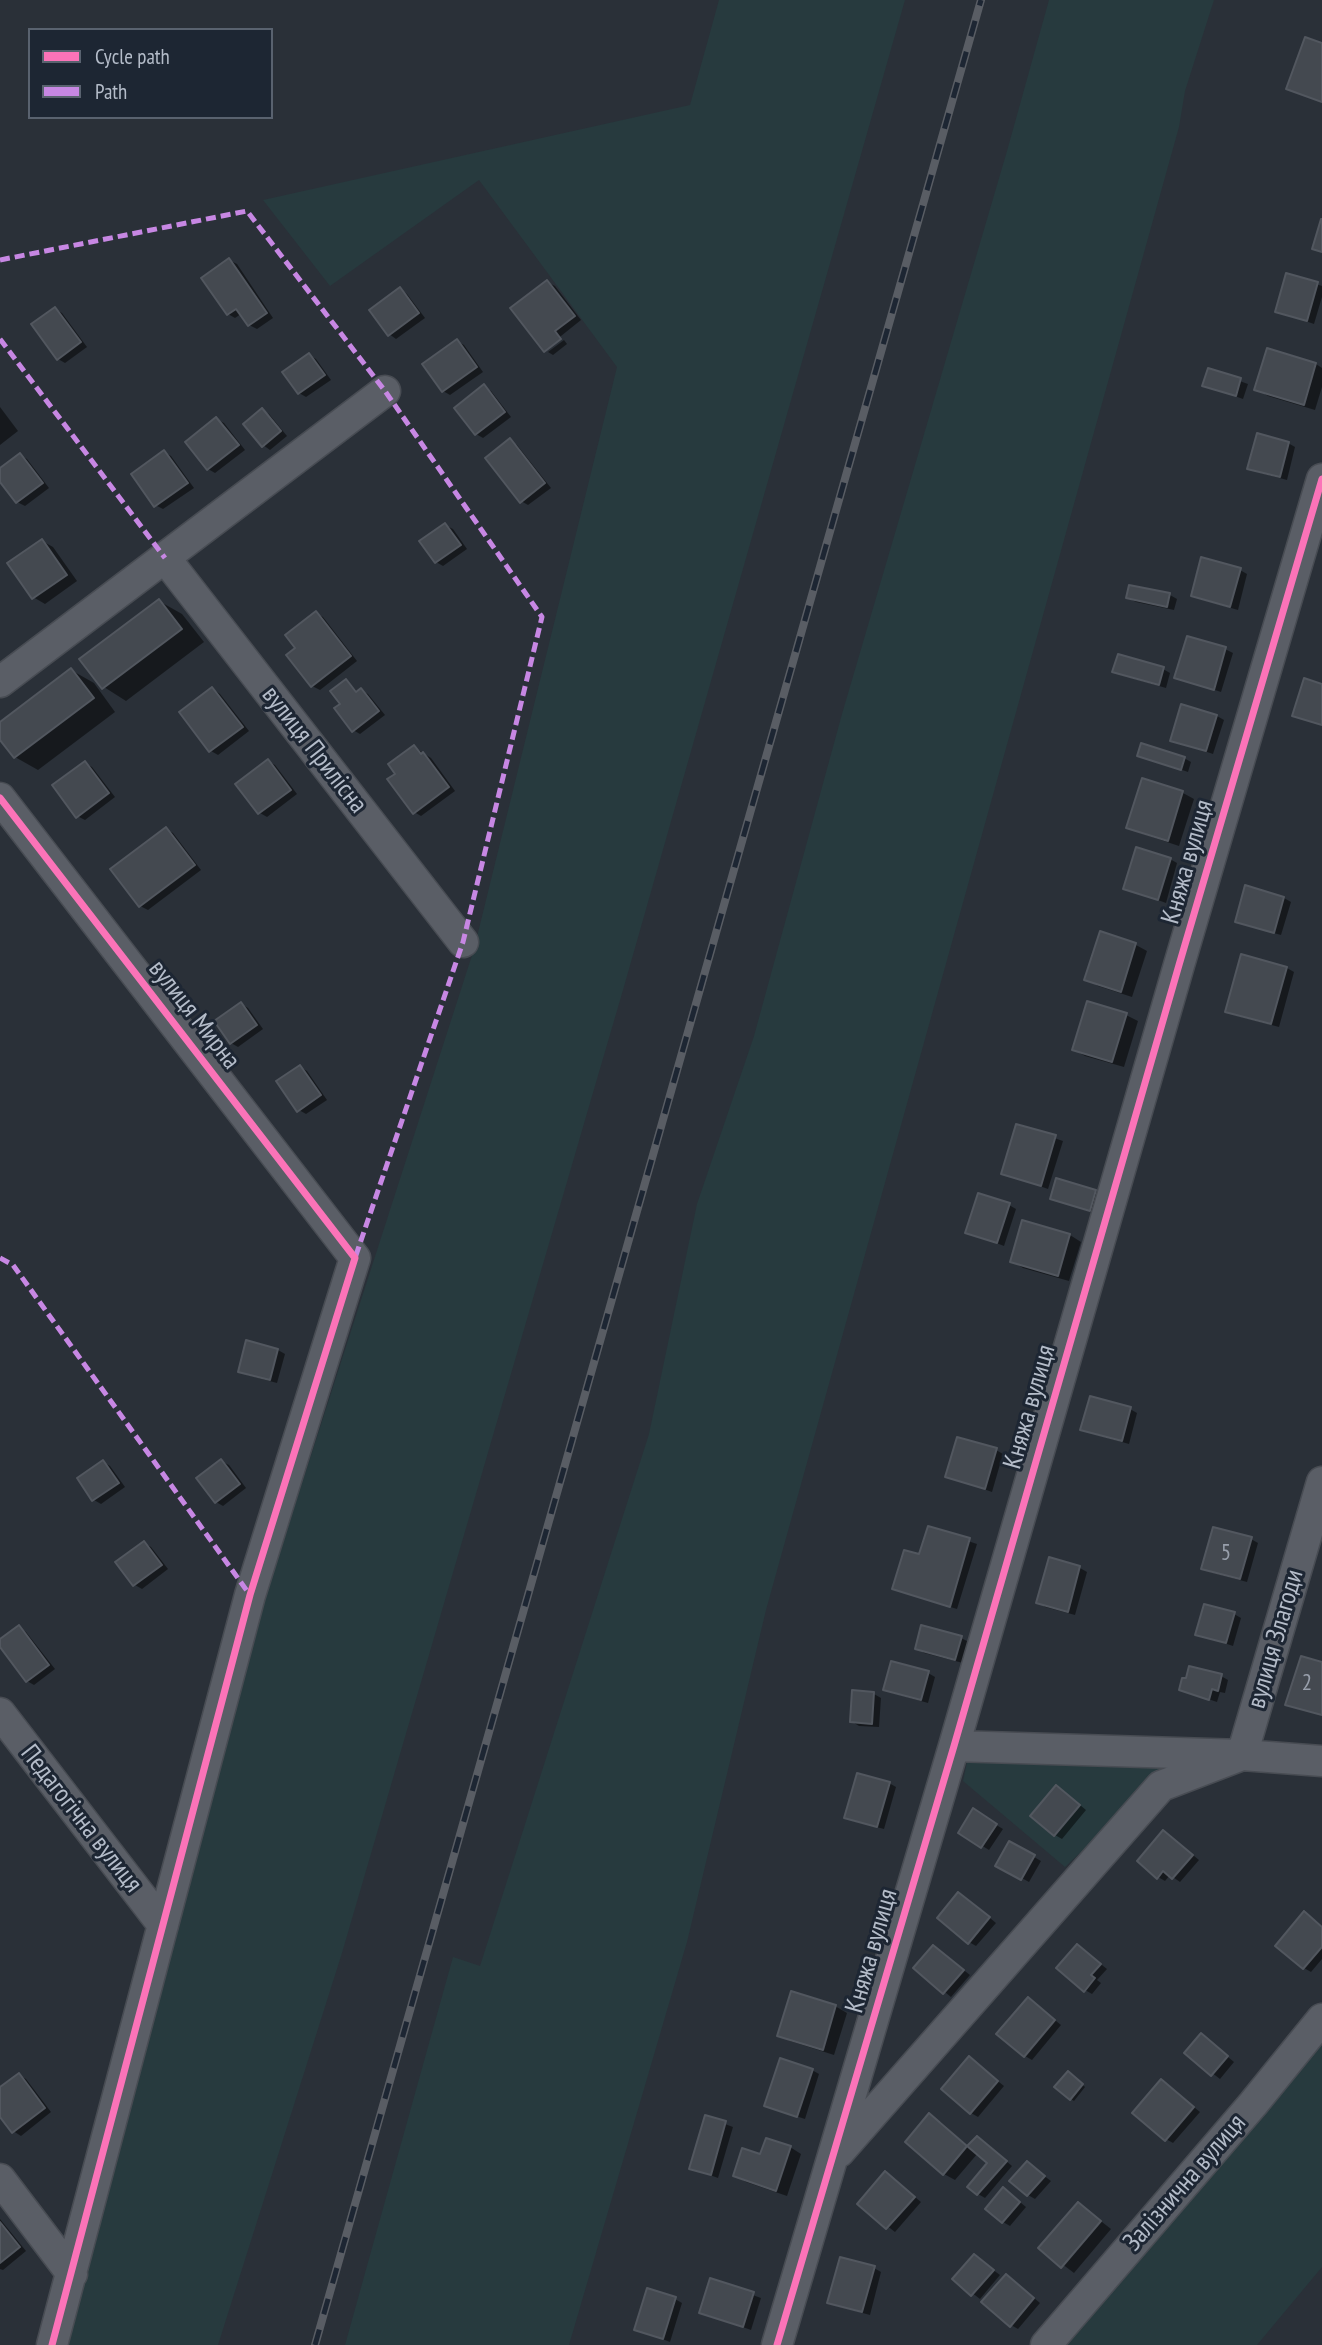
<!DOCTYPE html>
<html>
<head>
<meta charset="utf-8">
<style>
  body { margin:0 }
  #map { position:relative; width:1322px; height:2345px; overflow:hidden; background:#2a3038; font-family:"PT Sans Narrow",sans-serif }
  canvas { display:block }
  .legend { position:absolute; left:28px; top:28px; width:245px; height:91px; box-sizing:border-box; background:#1d2633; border:2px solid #59626f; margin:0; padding:9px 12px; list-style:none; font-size:21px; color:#b4bcc9 }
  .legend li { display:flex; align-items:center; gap:14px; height:35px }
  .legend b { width:35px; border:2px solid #59626f }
</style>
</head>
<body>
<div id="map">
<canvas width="1322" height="2345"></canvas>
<ul class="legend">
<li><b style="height:9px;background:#fb73b8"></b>Cycle path</li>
<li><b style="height:9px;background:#c787e3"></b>Path</li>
</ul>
</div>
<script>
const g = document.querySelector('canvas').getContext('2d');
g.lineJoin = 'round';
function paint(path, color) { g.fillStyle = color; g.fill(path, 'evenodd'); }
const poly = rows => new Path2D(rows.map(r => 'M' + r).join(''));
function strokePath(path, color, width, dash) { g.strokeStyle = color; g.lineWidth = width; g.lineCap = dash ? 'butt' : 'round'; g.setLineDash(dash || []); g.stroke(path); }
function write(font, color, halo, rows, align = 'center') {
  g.font = font + ' "PT Sans Narrow",sans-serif'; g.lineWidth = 6; g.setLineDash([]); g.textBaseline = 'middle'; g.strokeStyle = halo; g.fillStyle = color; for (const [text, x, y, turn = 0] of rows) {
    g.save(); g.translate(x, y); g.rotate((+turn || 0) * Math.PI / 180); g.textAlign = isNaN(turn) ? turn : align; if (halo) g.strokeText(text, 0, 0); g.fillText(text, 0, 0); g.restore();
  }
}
paint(poly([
  [719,0,905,0,623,990,342,1953,218,2345,64,2345,267,1592,474,949,617,367,479,180,330,286,263,200,690,105],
  [1049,0,1214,0,1185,91,1179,127,766,1610,687,1942,569,2345,345,2345,453,1957,480,1966,649,1434,697,1204,754,1036,842,714,1007,151],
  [969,1753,1163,1761,1160,1778,1065,1867,963,1781],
  [1322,2034,1322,2267,1257,2345,1058,2345]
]), '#273a3e');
paint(poly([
  [229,260,237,264,273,318,257,329,249,325,241,314,235,318,228,314],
  [1287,275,1322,286,1322,297,1314,324,1277,311],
  [547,282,555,286,581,320,561,336,546,351,513,309],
  [400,289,407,294,425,318,396,339,389,334],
  [55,309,62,313,87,347,65,363,58,359],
  [564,340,567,344,553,355,548,352],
  [457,341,464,345,483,372,450,395,443,391],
  [309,355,316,359,331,380,306,397,299,393],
  [1316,364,1322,368,1322,387,1315,410,1268,396,1256,389],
  [1209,370,1248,384,1243,399,1204,385],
  [484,387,491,391,511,417,483,438,476,434,456,408],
  [0,407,18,431,0,445],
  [262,410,269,414,287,436,270,450,263,445],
  [216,419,224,423,245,450,215,473,208,469],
  [510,441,517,445,551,488,528,505,521,501],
  [1288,443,1295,447,1287,480,1257,472,1249,468],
  [164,452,171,456,194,488,163,509,155,505],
  [20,455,27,459,49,488,25,506,17,502,0,479,0,470],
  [445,525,453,529,467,549,443,566,436,562],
  [42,541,53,547,77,581,45,604,33,597],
  [1240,570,1247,574,1238,610,1200,599,1193,595],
  [1170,595,1177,599,1174,610,1136,602,1128,598],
  [159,601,182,614,204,642,126,701,104,687],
  [316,613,323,617,357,661,320,690,312,686,298,648],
  [1225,649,1233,653,1221,692,1176,677],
  [1163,669,1170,673,1166,688,1121,675,1114,671],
  [71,670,94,683,115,712,38,770,15,757,0,737,0,724],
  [346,681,358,692,361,690,368,694,385,715,360,734,353,730,342,704],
  [213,689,220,694,249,731,218,755,211,751],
  [1217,716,1224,720,1213,754,1172,740],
  [414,747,431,758,455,791,421,816,414,812,397,774],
  [1139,755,1184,758,1191,762,1188,772],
  [268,761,275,765,297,794,267,817,260,813,238,784],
  [85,763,92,767,115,797,85,820,77,816],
  [1143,780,1183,793,1194,799,1179,846,1140,833,1128,827],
  [166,829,173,833,201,870,148,910,140,906],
  [1170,859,1177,863,1166,903,1125,888],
  [1284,898,1291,902,1281,935,1244,925,1237,921],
  [1101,934,1136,945,1147,951,1132,997,1098,986,1086,979],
  [1287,968,1294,972,1279,1027,1234,1015,1227,1011],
  [241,1004,248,1008,263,1029,238,1047,231,1043],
  [1126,1015,1138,1021,1124,1067,1085,1056,1074,1050],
  [300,1067,307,1071,327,1100,306,1114,299,1110],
  [1018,1126,1063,1141,1048,1189,1003,1173],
  [1095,1192,1102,1196,1097,1214,1052,1199],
  [1009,1205,1016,1209,1004,1246,968,1232],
  [1070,1235,1081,1242,1069,1281,1023,1268,1012,1261],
  [278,1350,285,1354,277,1383,247,1375,240,1371],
  [1130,1409,1137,1413,1129,1444,1090,1433,1082,1429],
  [996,1450,1003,1454,992,1492,947,1476],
  [221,1461,229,1465,246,1488,223,1506,216,1502],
  [103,1462,110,1466,125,1487,101,1504,94,1500],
  [929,1528,977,1544,957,1609,901,1592,894,1588,921,1556],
  [1251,1539,1258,1543,1247,1582,1210,1572,1203,1568],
  [144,1543,151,1547,168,1569,142,1589,135,1585],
  [1050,1560,1080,1568,1087,1572,1075,1615,1045,1607,1038,1602],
  [1234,1614,1241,1618,1233,1646,1197,1634],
  [19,1627,26,1632,55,1669,34,1685,27,1681,0,1644,0,1642],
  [961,1638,969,1642,963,1663,924,1653,917,1648],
  [928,1673,935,1677,928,1703,892,1693,885,1689],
  [1221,1676,1228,1680,1225,1693,1220,1692,1217,1702,1181,1690],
  [874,1694,881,1698,879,1727,859,1726,851,1721],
  [889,1783,896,1787,884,1829,853,1821,846,1817],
  [1063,1791,1086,1810,1062,1839,1055,1835],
  [973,1811,1003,1829,989,1850,960,1832],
  [1171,1837,1199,1860,1180,1882,1170,1875,1165,1881,1158,1877],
  [1010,1843,1041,1861,1029,1882,998,1865],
  [966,1898,996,1923,976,1946,969,1942],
  [1322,1927,1322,1959,1311,1972,1304,1968],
  [1078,1946,1107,1969,1097,1980,1101,1983,1092,1994,1085,1990],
  [934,1947,970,1975,951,1997,915,1968],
  [1029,1999,1061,2025,1032,2060,1025,2056],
  [835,2006,847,2013,834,2055,790,2041,779,2035],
  [1208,2040,1234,2062,1220,2079,1186,2053],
  [970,2059,1004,2086,978,2117,971,2113],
  [812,2070,819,2074,805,2119,774,2109],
  [19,2075,26,2079,51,2112,21,2136,13,2131,0,2114,0,2090],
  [1071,2075,1085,2087,1074,2101,1071,2099],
  [1168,2086,1200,2112,1173,2143,1166,2139],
  [930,2116,941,2122,969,2147,984,2142,1012,2166,985,2198,978,2194,990,2163,978,2153,955,2180,944,2174],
  [706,2117,733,2127,718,2178,691,2168],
  [790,2147,801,2154,787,2196,746,2182,735,2176,761,2156],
  [1027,2163,1051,2181,1035,2199,1028,2195],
  [892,2178,921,2202,895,2232,859,2204],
  [1004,2189,1026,2207,1010,2226,1003,2222],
  [1079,2204,1111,2229,1074,2273,1041,2248],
  [0,2219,26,2251,3,2270,0,2269],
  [974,2256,1000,2275,980,2299,954,2279],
  [874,2268,881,2272,870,2315,837,2306,830,2302],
  [711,2280,761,2298,751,2330,701,2312],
  [1013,2280,1040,2303,1018,2329,1011,2325],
  [675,2299,682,2303,670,2342,636,2329]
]), '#0007');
const building = poly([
  [1305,37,1322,43,1322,102,1286,89,1305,37],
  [1321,219,1322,219,1322,252,1312,249,1321,219],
  [229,258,267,313,248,326,236,309,227,315,201,278,229,258],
  [1286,273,1318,282,1307,321,1275,312,1286,273],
  [547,280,575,316,555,331,561,339,544,352,510,308,547,280],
  [400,287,419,313,388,336,369,310,400,287],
  [55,307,81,342,57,360,31,324,55,307],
  [457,339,477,367,442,392,422,364,457,339],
  [1267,348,1316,363,1304,405,1254,390,1267,348],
  [309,353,325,375,298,394,282,372,309,353],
  [1208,368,1241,378,1236,396,1202,386,1208,368],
  [484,384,505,412,475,435,454,408,484,384],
  [262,408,281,431,262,447,243,424,262,408],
  [216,417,239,445,207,470,185,442,216,417],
  [1257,433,1289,442,1280,477,1247,469,1257,433],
  [510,438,545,483,520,503,485,458,510,438],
  [164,450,188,483,154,507,131,474,164,450],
  [20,453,43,483,16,503,0,482,0,468,20,453],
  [445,523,461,545,435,563,419,541,445,523],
  [42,539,67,575,32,599,7,563,42,539],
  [1201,557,1241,568,1230,607,1191,596,1201,557],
  [1129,585,1170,593,1167,607,1126,598,1129,585],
  [159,599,182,629,102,689,79,659,159,599],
  [316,611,351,656,311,687,286,655,295,648,285,635,316,611],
  [1187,636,1226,647,1214,690,1174,678,1187,636],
  [1118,654,1164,667,1159,685,1112,672,1118,654],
  [71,668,94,698,14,758,0,740,0,722,71,668],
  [1304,678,1322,684,1322,725,1292,716,1304,678],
  [346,679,356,692,361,688,379,711,352,732,334,708,340,704,330,691,346,679],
  [212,687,243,727,209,752,179,712,212,687],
  [1181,704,1217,715,1206,751,1170,741,1181,704],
  [1141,743,1185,757,1181,770,1137,756,1141,743],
  [414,745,421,754,423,752,449,787,413,814,387,779,395,774,388,764,414,745],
  [268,759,291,790,258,814,235,784,268,759],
  [85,761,109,793,76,818,52,785,85,761],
  [1142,778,1183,791,1168,841,1126,828,1142,778],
  [166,827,195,865,139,907,110,869,166,827],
  [1136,847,1171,858,1158,900,1123,889,1136,847],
  [1245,885,1284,897,1274,933,1235,922,1245,885],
  [1100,931,1136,943,1121,992,1084,980,1100,931],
  [1241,954,1287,967,1271,1024,1225,1012,1241,954],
  [1087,1001,1127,1013,1112,1062,1072,1050,1087,1001],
  [241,1002,257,1025,230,1044,214,1021,241,1002],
  [300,1065,321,1095,297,1112,276,1081,300,1065],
  [1016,1124,1056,1135,1041,1186,1001,1174,1016,1124],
  [1056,1178,1096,1190,1090,1211,1050,1199,1056,1178],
  [978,1193,1010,1203,997,1243,965,1233,978,1193],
  [1022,1220,1070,1234,1058,1276,1010,1262,1022,1220],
  [246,1340,278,1349,270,1380,238,1372,246,1340],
  [1090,1396,1131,1407,1122,1441,1080,1430,1090,1396],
  [957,1437,997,1448,985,1489,945,1477,957,1437],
  [221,1459,240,1484,215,1503,196,1478,221,1459],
  [103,1460,119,1483,92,1501,77,1478,103,1460],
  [928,1526,970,1538,950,1607,892,1589,904,1550,919,1554,928,1526],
  [1213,1527,1252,1537,1240,1579,1201,1569,1213,1527],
  [144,1541,162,1565,133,1586,115,1562,144,1541],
  [1049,1557,1080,1566,1068,1612,1036,1603,1049,1557],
  [1204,1604,1235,1612,1226,1643,1195,1635,1204,1604],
  [19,1625,49,1665,26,1682,0,1647,0,1639,19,1625],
  [921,1625,962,1636,955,1660,915,1649,921,1625],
  [1301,1656,1322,1662,1322,1715,1285,1705,1301,1656],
  [891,1661,929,1671,921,1700,883,1690,891,1661],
  [1189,1666,1222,1674,1218,1691,1212,1689,1209,1700,1179,1690,1182,1678,1186,1678,1189,1666],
  [852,1690,874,1692,872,1724,850,1722,852,1690],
  [857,1773,890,1782,877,1827,844,1818,857,1773],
  [1056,1785,1080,1805,1054,1836,1030,1816,1056,1785],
  [973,1808,997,1824,981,1848,958,1833,973,1808],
  [1163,1830,1193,1855,1172,1879,1163,1871,1157,1879,1137,1861,1163,1830],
  [1009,1841,1035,1855,1021,1880,995,1866,1009,1841],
  [958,1892,990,1917,968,1944,937,1918,958,1892],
  [1304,1911,1322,1927,1322,1947,1303,1969,1275,1946,1304,1911],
  [1077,1944,1101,1964,1091,1975,1095,1978,1084,1992,1056,1968,1077,1944],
  [933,1945,964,1970,943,1994,913,1968,933,1945],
  [791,1991,836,2005,823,2050,777,2036,791,1991],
  [1028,1997,1055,2020,1024,2057,996,2034,1028,1997],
  [1201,2033,1228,2056,1211,2076,1184,2053,1201,2033],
  [969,2056,998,2081,970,2114,941,2089,969,2056],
  [780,2058,813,2069,797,2117,764,2106,780,2058],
  [1068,2071,1083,2084,1070,2100,1054,2087,1068,2071],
  [19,2073,45,2108,12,2133,0,2117,0,2087,19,2073],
  [1161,2079,1194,2107,1165,2141,1132,2113,1161,2079],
  [929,2113,967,2146,943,2175,905,2142,929,2113],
  [705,2115,726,2121,711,2175,689,2169,705,2115],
  [977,2136,1007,2161,977,2195,967,2187,987,2163,967,2146,977,2136],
  [766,2138,791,2146,776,2191,733,2176,742,2148,760,2154,766,2138],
  [1027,2161,1045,2176,1027,2196,1009,2181,1027,2161],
  [885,2171,915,2197,886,2229,857,2204,885,2171],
  [1003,2187,1020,2202,1002,2223,985,2209,1003,2187],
  [1078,2202,1101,2221,1061,2268,1038,2248,1078,2202],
  [0,2222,20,2247,0,2263,0,2222],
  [974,2254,994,2270,971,2296,952,2279,974,2254],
  [840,2257,875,2266,862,2312,827,2303,840,2257],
  [1006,2274,1034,2298,1010,2327,981,2302,1006,2274],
  [710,2278,754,2292,743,2327,699,2313,710,2278],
  [647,2288,676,2297,663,2339,634,2330,647,2288]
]);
paint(building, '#444950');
strokePath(building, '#52575f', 2);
const minor = poly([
  [165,558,463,942],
  [0,682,385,391],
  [0,798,355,1258,250,1595,52,2345],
  [0,1713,163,1925],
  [954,1746,1242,1755,1322,1482],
  [839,2152,1161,1786,1242,1755,1322,1761],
  [0,2179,72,2274],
  [777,2345,954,1746,1179,965,1322,479],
  [1046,2345,1253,2104,1322,2019]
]);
strokePath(minor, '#484c53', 33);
strokePath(minor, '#5a5e66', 30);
const rail = poly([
  [315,2345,981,0]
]);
strokePath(rail, '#595d64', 8);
strokePath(rail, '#1d2633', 5, [16]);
strokePath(poly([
  [0,260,247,211,385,391,542,617,463,942,355,1258],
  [0,339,165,558],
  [0,1258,13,1265,250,1595]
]), '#c787e3', 5, [10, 5]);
strokePath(poly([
  [0,798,355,1258,250,1595,52,2345],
  [777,2345,954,1746,1179,965,1322,479]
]), '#fb73b8', 7);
write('23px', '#989fab', null, [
  ["5",1226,1553],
  ["2",1307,1683]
]);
write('26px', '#b4bcc9', '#1d2633', [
  ["вулиця Прилісна",314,750,52],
  ["Княжа вулиця",1188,862,-74],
  ["вулиця Мирна",194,1015,52],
  ["Княжа вулиця",1030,1407,-74],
  ["вулиця Злагоди",1276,1639,-74],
  ["Педагогічна вулиця",81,1819,52],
  ["Княжа вулиця",872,1951,-74],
  ["Залізнична вулиця",1185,2183,-49]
]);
</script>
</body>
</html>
